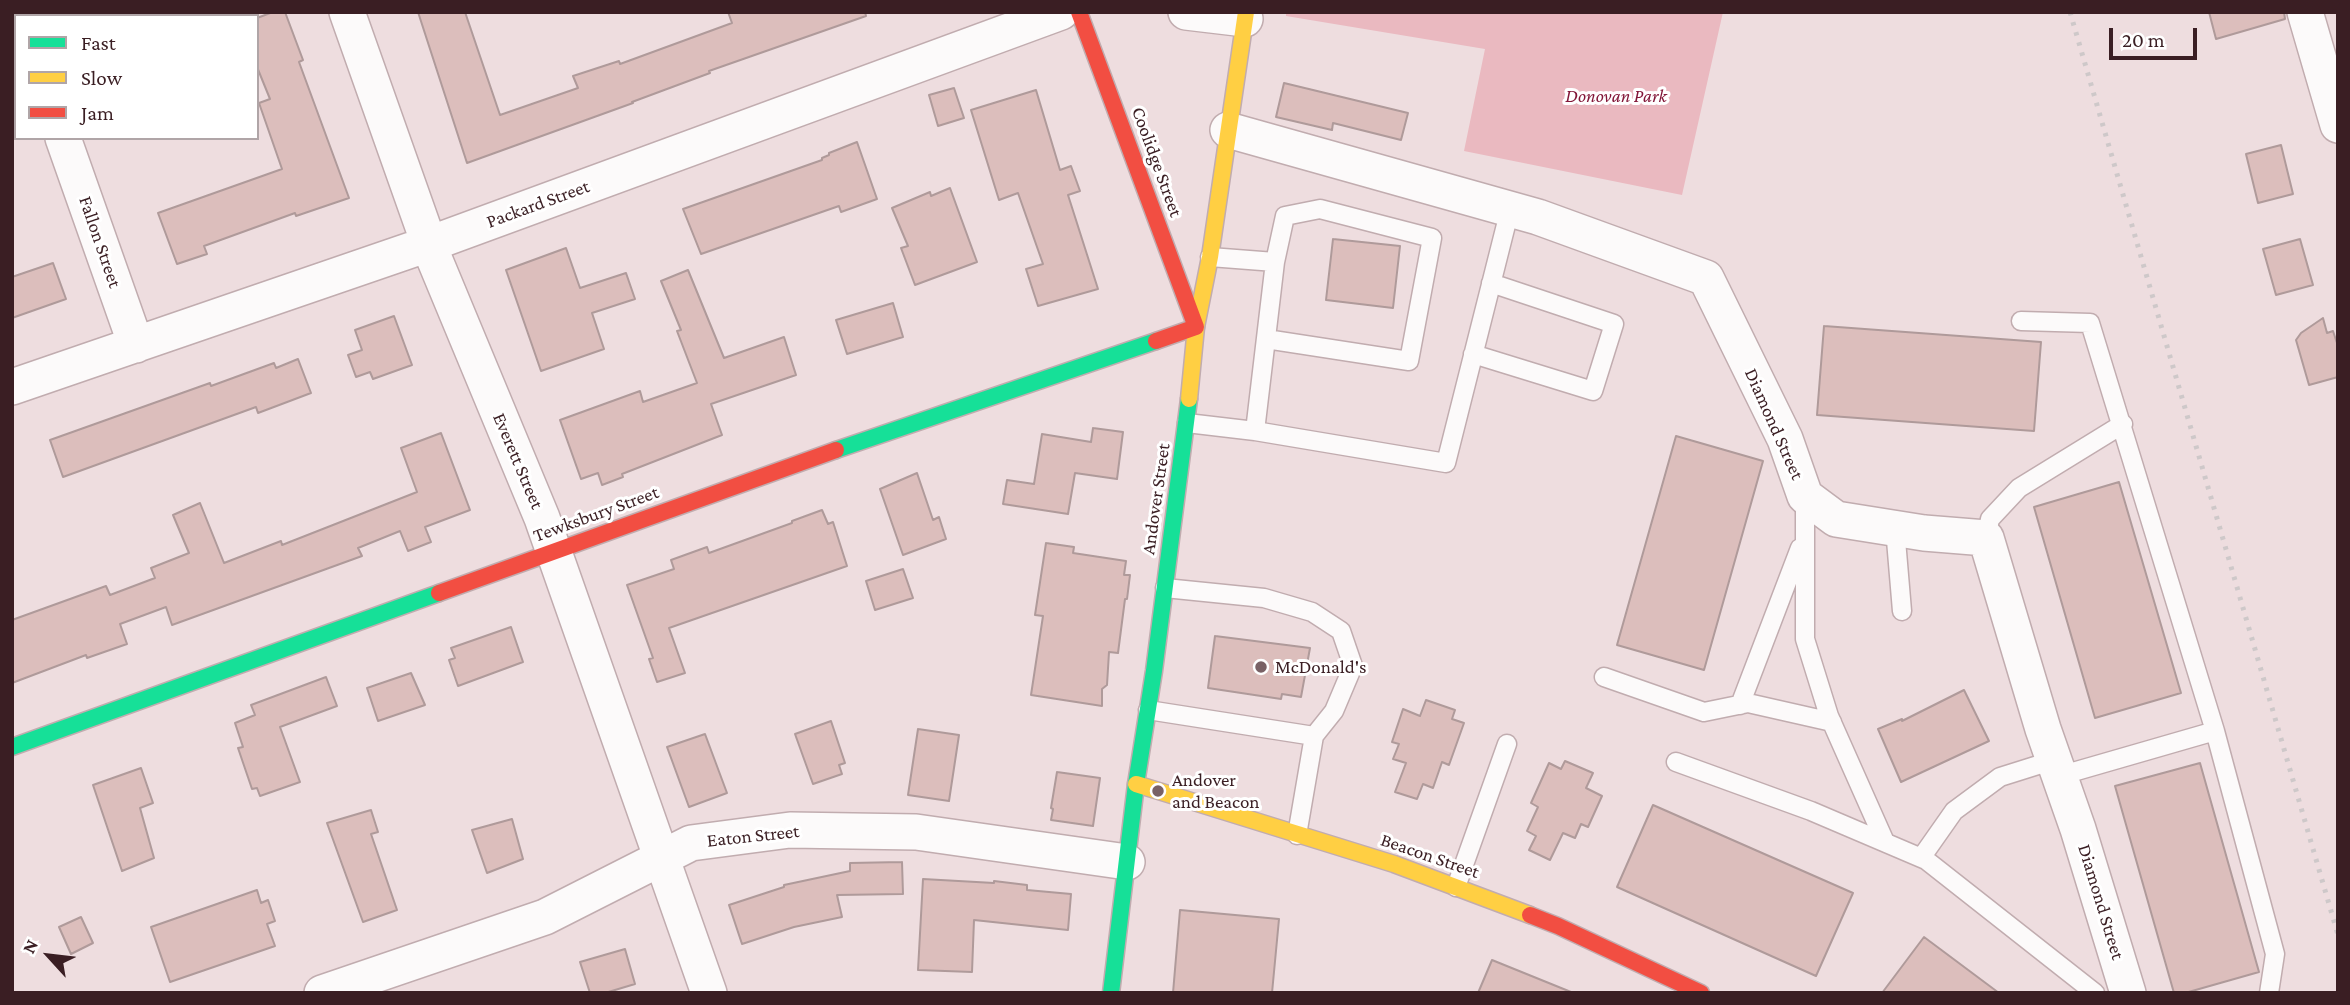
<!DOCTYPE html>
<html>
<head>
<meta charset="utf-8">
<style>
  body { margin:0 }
  #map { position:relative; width:2350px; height:1005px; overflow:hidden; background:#eedddf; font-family:"Crimson Pro",serif }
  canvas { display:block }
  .frame { position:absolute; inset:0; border:14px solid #3a1e23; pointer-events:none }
  .legend { position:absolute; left:14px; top:14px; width:245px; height:126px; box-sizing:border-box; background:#fff; border:2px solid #b0a5a7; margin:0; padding:9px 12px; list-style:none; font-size:21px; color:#3a1e23 }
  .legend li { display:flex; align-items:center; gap:14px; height:35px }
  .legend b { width:35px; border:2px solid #b0a5a7 }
  .north { position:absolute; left:14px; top:921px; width:70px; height:70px; -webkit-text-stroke:5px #fff; paint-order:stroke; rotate:297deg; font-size:19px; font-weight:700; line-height:28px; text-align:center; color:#3a1e23 }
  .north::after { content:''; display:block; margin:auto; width:24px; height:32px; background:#3a1e23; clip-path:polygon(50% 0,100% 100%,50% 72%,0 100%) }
  .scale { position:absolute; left:2109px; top:28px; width:88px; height:32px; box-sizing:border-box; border:4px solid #3a1e23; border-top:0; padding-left:9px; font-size:21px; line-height:24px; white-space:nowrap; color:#3a1e23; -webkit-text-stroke:5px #fff; paint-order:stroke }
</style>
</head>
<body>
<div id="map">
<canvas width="2350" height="1005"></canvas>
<div class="frame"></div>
<ul class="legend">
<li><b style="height:9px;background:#16e098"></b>Fast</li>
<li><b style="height:9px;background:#ffcf43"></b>Slow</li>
<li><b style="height:9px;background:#f24e42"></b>Jam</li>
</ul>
<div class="north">N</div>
<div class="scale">20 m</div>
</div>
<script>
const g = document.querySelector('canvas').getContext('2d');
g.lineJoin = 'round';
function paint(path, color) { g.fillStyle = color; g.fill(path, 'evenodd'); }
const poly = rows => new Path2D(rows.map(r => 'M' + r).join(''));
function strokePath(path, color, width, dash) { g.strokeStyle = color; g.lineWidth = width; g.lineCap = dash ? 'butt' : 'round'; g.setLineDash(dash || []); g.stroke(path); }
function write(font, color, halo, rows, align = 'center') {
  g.font = font + ' "Crimson Pro",serif'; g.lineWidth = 6; g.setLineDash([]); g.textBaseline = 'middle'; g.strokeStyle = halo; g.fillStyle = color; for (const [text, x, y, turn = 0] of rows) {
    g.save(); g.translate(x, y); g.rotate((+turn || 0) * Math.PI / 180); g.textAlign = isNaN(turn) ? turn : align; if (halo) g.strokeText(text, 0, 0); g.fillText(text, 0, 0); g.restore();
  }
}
paint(poly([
  [1286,12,1723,12,1682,195,1464,151,1485,49,1286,16]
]), '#eab9c0');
const building = poly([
  [273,12,285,12,303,60,299,62,349,198,296,216,295,213,204,246,207,254,177,264,158,213,282,169,259,103,270,99,257,67,257,18,273,12],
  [418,12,465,12,500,115,578,88,573,76,619,61,620,64,732,23,728,12,865,12,866,16,709,71,710,73,632,102,633,103,467,163,418,12],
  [2209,12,2284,12,2285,19,2216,39,2209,12],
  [1284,83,1408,113,1401,140,1333,123,1332,130,1276,117,1284,83],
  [954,88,964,118,938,126,929,95,954,88],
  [1036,90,1060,170,1071,166,1080,191,1068,195,1098,289,1038,306,1026,269,1043,264,1018,193,999,200,971,110,1036,90],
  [857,142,877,199,841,212,839,206,701,254,683,209,822,160,822,158,829,155,829,153,857,142],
  [2281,145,2293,194,2258,203,2246,154,2281,145],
  [950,188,977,262,915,285,901,248,908,246,892,208,930,192,931,196,950,188],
  [1333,239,1400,246,1393,308,1326,300,1333,239],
  [2300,239,2313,285,2276,295,2263,249,2300,239],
  [566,248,580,288,626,273,635,299,592,313,604,349,541,371,506,270,566,248],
  [53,263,66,299,12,318,12,277,53,263],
  [688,270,724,358,784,337,796,375,711,404,722,435,622,474,623,477,602,485,598,473,581,479,560,420,640,391,643,402,697,383,677,331,681,330,661,281,688,270],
  [893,303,903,337,847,354,836,320,893,303],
  [394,316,412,365,373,379,370,372,356,377,348,355,362,350,355,330,394,316],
  [2323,318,2327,333,2333,331,2338,346,2338,377,2309,385,2296,340,2301,333,2323,318],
  [1824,326,2041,342,2034,431,1817,415,1824,326],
  [298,359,311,393,258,413,256,407,63,477,50,440,210,383,211,386,274,363,276,368,298,359],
  [1093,428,1123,432,1117,479,1075,473,1068,514,1003,504,1007,480,1034,484,1042,434,1091,442,1093,428],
  [441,433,470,510,425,527,431,542,408,551,400,531,358,548,362,556,172,625,166,607,120,624,127,644,87,658,86,655,12,683,12,620,106,586,110,595,155,578,151,568,189,553,173,515,200,503,224,563,281,541,282,545,417,492,401,448,441,433],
  [1676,436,1763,461,1704,670,1617,645,1676,436],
  [917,473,933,520,939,517,946,539,903,555,880,489,917,473],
  [2119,482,2181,693,2095,718,2034,507,2119,482],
  [822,510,828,524,833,522,847,566,669,628,685,673,657,682,649,659,653,658,627,585,674,569,671,560,707,547,709,553,792,523,792,521,822,510],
  [1046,543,1074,547,1073,553,1126,561,1124,575,1130,575,1127,599,1125,599,1118,653,1109,652,1107,685,1102,689,1102,706,1031,695,1043,616,1035,615,1046,543],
  [903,569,913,598,875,610,866,581,903,569],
  [511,627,523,662,458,686,449,660,455,658,451,648,511,627],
  [1215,636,1310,648,1301,697,1282,694,1281,699,1208,688,1215,636],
  [411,673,425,705,378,721,367,688,411,673],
  [326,677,337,706,280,727,300,782,260,796,257,788,252,789,238,748,243,747,235,723,255,715,251,705,326,677],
  [1964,690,1989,741,1901,782,1878,729,1902,719,1902,721,1964,690],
  [1426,700,1455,710,1452,719,1464,723,1449,765,1442,762,1433,788,1423,784,1417,799,1395,792,1406,763,1393,759,1399,744,1392,742,1403,709,1420,716,1426,700],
  [831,721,845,763,839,765,842,774,813,784,795,734,831,721],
  [918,729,959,735,949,801,908,795,918,729],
  [705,734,727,793,689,807,667,747,705,734],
  [1565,761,1593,773,1586,788,1602,796,1588,827,1581,824,1575,838,1563,833,1550,860,1529,850,1536,836,1527,831,1538,807,1531,803,1549,763,1561,769,1565,761],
  [2200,763,2259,972,2185,993,2174,993,2115,786,2200,763],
  [141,768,153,803,140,808,154,858,122,871,93,785,141,768],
  [1057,772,1100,778,1093,826,1051,820,1053,809,1051,808,1057,772],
  [1653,805,1853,893,1816,976,1617,887,1653,805],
  [371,810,378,832,371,834,397,910,363,922,327,823,371,810],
  [512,819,523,859,487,873,472,830,512,819],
  [902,862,903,894,837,895,842,917,794,927,742,944,729,905,784,887,784,885,850,871,850,863,902,862],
  [923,879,994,883,994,881,1027,885,1027,890,1071,894,1068,930,974,920,972,972,918,970,923,879],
  [257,890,261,903,268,900,275,921,267,924,275,946,170,982,151,927,257,890],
  [1180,910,1279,919,1272,993,1173,993,1180,910],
  [81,917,93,943,71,954,59,927,81,917],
  [1924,937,1999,993,1882,993,1924,937],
  [625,949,635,984,605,993,590,993,580,962,625,949],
  [1492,960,1571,992,1571,993,1478,993,1492,960]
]);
paint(building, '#dcbebc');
strokePath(building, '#af9a9a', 2);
const lane = poly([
  [1210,257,1275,262,1285,216,1320,209,1432,238,1409,361,1266,339],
  [2021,321,2090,323,2215,731,2275,954,2269,993],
  [1473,354,1593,391,1614,324,1491,283],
  [1187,423,1255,431,1446,463,1510,209],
  [1255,431,1275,262],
  [1805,496,1805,639,1829,716,1885,842],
  [1895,528,1902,611],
  [1986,538,1990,519,2019,488,2123,424],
  [1604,677,1704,712,1748,703,1832,722],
  [1740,705,1800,548],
  [1148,710,1314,736,1334,711,1353,666,1341,631,1312,612,1264,598,1165,588],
  [1676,762,1811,811,1926,860,2095,993],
  [2059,776,2215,731],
  [1297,835,1314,736],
  [1921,858,1954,811,2000,777,2054,760],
  [1456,887,1507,744]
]);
const street = poly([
  [19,12,20,16],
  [347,12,434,258,542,518,709,993],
  [1186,12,1245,19],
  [2305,12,2338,125],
  [1228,130,1538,217,1706,278,1785,439,1805,496,1836,519,1924,533,1986,538,2043,729,2078,829,2128,993],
  [63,138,136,345],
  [12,387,443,239,1061,12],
  [322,993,545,917,691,843,790,830,916,832,1127,862]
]);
const fast = poly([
  [836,450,1156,341],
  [12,747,439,593],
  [1111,993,1136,784,1154,671,1189,399]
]);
const slow = poly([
  [1189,399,1196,327,1210,257,1246,12],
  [1136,784,1394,864,1530,915]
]);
const jam = poly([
  [1079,12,1196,327,1156,341],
  [439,593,836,450],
  [1530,915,1558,926,1701,993]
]);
strokePath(lane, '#c1acaf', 21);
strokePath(street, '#c1acaf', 38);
strokePath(fast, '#c1acaf', 19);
strokePath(slow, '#c1acaf', 19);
strokePath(jam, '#c1acaf', 19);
strokePath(lane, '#fcfafa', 18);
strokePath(street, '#fcfafa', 35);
strokePath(fast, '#16e098', 16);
strokePath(slow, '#ffcf43', 16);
strokePath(jam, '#f24e42', 16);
strokePath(poly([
  [2070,12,2338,935]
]), '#cec8c9', 5, [3.5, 7]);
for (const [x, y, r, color] of [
  [1261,667,7,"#796165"],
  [1158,791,7,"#796165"]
]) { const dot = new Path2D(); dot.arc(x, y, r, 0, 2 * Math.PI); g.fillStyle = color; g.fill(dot); strokePath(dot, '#fff', 2.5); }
write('italic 19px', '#821638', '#fff', [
  ["Donovan Park",1616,96]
]);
write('19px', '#3a1e23', '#fff', [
  ["Coolidge Street",1157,162,70],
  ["Packard Street",538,204,-20],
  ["Fallon Street",100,242,71],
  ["Diamond Street",1774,424,66],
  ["Everett Street",518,461,67],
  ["Andover Street",1156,499,-82],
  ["Tewksbury Street",596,514,-20],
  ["Eaton Street",753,836,-6],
  ["Beacon Street",1430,856,19],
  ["Diamond Street",2101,902,73]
]);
write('19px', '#3a1e23', '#fff', [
  ["McDonald's",1275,667],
  ["Andover",1172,780],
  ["and Beacon",1172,802]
], 'left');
</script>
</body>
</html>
